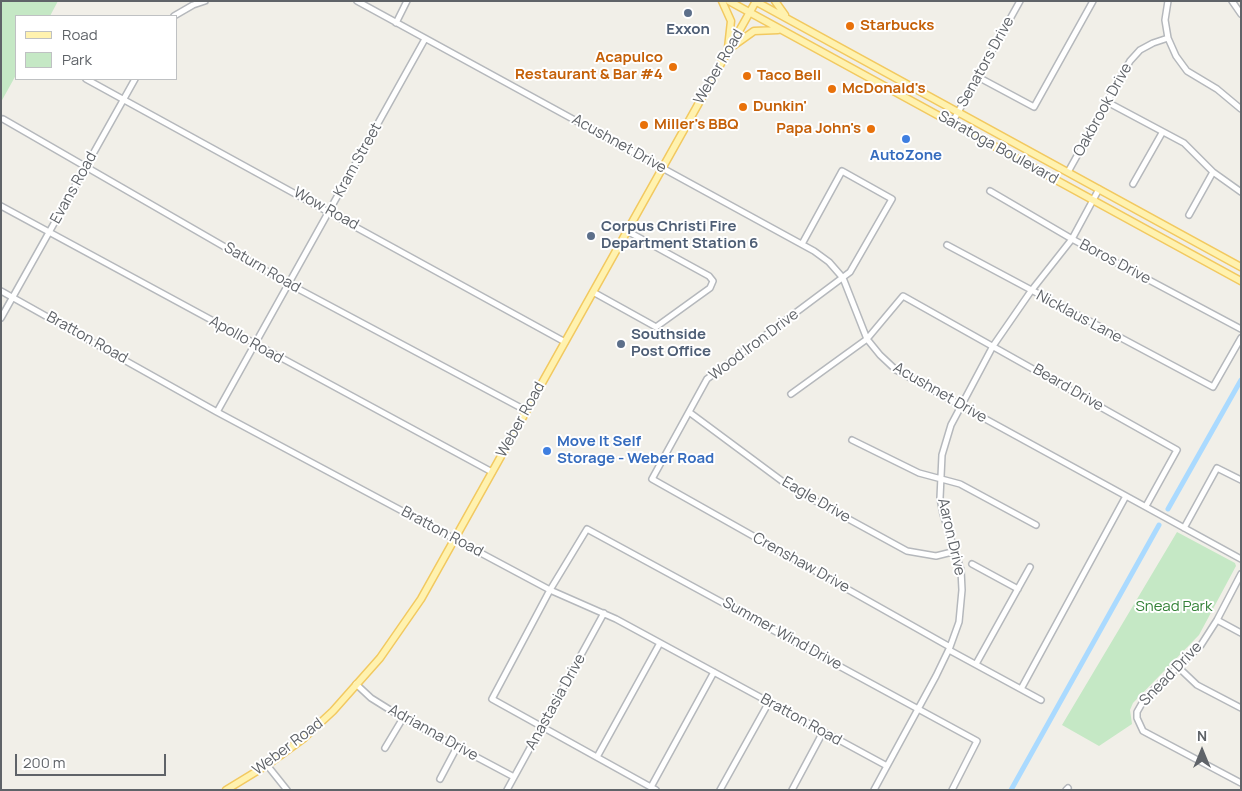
<!DOCTYPE html>
<html>
<head>
<meta charset="utf-8">
<style>
  body { margin:0 }
  #map { position:relative; width:1242px; height:791px; overflow:hidden; background:#f1efe8; font-family:Manrope,sans-serif }
  canvas { display:block }
  .frame { position:absolute; inset:0; border:2px solid #5f6368; pointer-events:none }
  .legend { position:absolute; left:15px; top:15px; width:162px; height:65px; box-sizing:border-box; background:#fff; border:1px solid #bfc1c3; margin:0; padding:6px 9px; list-style:none; font-size:15px; color:#5f6368 }
  .legend li { display:flex; align-items:center; gap:10px; height:25px }
  .legend b { width:25px; border:1px solid #bfc1c3 }
  .north { position:absolute; left:1177px; top:726px; width:50px; height:50px; -webkit-text-stroke:4px #fff; paint-order:stroke; rotate:0deg; font-size:14px; font-weight:700; line-height:20px; text-align:center; color:#5f6368 }
  .north::after { content:''; display:block; margin:auto; width:18px; height:22px; background:#5f6368; clip-path:polygon(50% 0,100% 100%,50% 72%,0 100%) }
  .scale { position:absolute; left:15px; top:754px; width:151px; height:22px; box-sizing:border-box; border:2px solid #5f6368; border-top:0; padding-left:6px; font-size:15px; line-height:18px; white-space:nowrap; color:#5f6368; -webkit-text-stroke:4px #fff; paint-order:stroke }
</style>
</head>
<body>
<div id="map">
<canvas width="1242" height="791"></canvas>
<div class="frame"></div>
<ul class="legend">
<li><b style="height:6px;background:#fff2af"></b>Road</li>
<li><b style="height:14px;background:#c5e8c5"></b>Park</li>
</ul>
<div class="north">N</div>
<div class="scale">200 m</div>
</div>
<script>
const g = document.querySelector('canvas').getContext('2d');
g.lineJoin = 'round';
function paint(path, color) { g.fillStyle = color; g.fill(path, 'evenodd'); }
const poly = rows => new Path2D(rows.map(r => 'M' + r).join(''));
function strokePath(path, color, width, dash) { g.strokeStyle = color; g.lineWidth = width; g.lineCap = dash ? 'butt' : 'round'; g.setLineDash(dash || []); g.stroke(path); }
function write(font, color, halo, rows, align = 'center') {
  g.font = font + ' Manrope,sans-serif'; g.lineWidth = 4; g.setLineDash([]); g.textBaseline = 'middle'; g.strokeStyle = halo; g.fillStyle = color; for (const [text, x, y, turn = 0] of rows) {
    g.save(); g.translate(x, y); g.rotate((+turn || 0) * Math.PI / 180); g.textAlign = isNaN(turn) ? turn : align; if (halo) g.strokeText(text, 0, 0); g.fillText(text, 0, 0); g.restore();
  }
}
paint(poly([
  [1,1,58,1,50,16,16,16,16,75,1,102],
  [1177,532,1235,563,1236,566,1199,635,1133,703,1130,710,1132,724,1099,746,1062,725]
]), '#c5e8c5');
strokePath(poly([
  [1168,509,1241,380],
  [1011,790,1159,525]
]), '#aadaff', 5);
const minor = poly([
  [357,1,814,251,829,262,843,278,867,339,880,355,896,370,1241,559],
  [1168,1,1165,20,1168,38,1176,56,1187,71,1217,89,1241,109],
  [1232,1,1241,14],
  [174,16,193,5,205,1],
  [396,23,407,1],
  [978,77,1034,107,1093,1],
  [86,79,565,342],
  [1109,103,1184,143,1213,172,1241,192],
  [3,119,289,284,525,410],
  [952,123,1020,1],
  [1068,172,1130,61,1140,50,1153,43,1168,38],
  [1133,184,1162,133],
  [990,191,1072,239,1241,329],
  [1,206,492,472],
  [1189,215,1213,172],
  [802,244,842,171,892,199,850,272,707,379,652,479,950,647],
  [947,245,1213,387,1241,338],
  [1,291,217,412,550,590,616,619,887,766],
  [593,292,656,327,710,288,713,281,709,276,627,231],
  [1,318,135,79],
  [791,394,867,339,903,296,1177,450,1146,506],
  [217,412,425,39],
  [689,412,790,487,907,551,936,556,956,551],
  [852,440,919,473,960,484,1036,525],
  [1184,528,1217,468,1241,480],
  [972,564,1018,589],
  [1241,574,1217,620,1201,645,1145,698,1137,712,1137,718,1143,731,1241,783],
  [1217,620,1241,633],
  [949,650,1041,700],
  [976,664,1030,567],
  [1178,667,1197,685,1241,708],
  [356,684,371,698,403,718,514,777],
  [1021,689,1126,496],
  [385,748,403,718],
  [597,757,660,643],
  [267,765,287,790],
  [440,779,457,747],
  [651,787,714,672],
  [507,790,604,613],
  [656,790,492,699,550,590,587,529,977,741,952,790],
  [720,790,769,702],
  [792,790,823,732],
  [874,790,936,676,950,647,959,622,962,590,961,570,943,514,940,498,942,455,951,425,993,346,1031,291,1072,239,1099,189],
  [1066,790,1068,788]
]);
const major = poly([
  [722,1,731,21,728,48],
  [729,1,1241,281],
  [755,1,1241,267],
  [775,1,785,15],
  [733,46,754,31,778,30],
  [226,790,267,765,304,738,333,711,380,658,421,599,756,1]
]);
strokePath(minor, '#b5b8bc', 8);
strokePath(major, '#f2c960', 9);
strokePath(minor, '#fff', 5);
strokePath(major, '#fff2af', 6);
for (const [x, y, r, color] of [
  [688,13,5,"#5c6f8a"],
  [850,26,5,"#e8710a"],
  [673,67,5,"#e8710a"],
  [747,76,5,"#e8710a"],
  [832,89,5,"#e8710a"],
  [743,107,5,"#e8710a"],
  [644,125,5,"#e8710a"],
  [871,129,5,"#e8710a"],
  [906,139,5,"#3f7fe0"],
  [591,236,5,"#5c6f8a"],
  [621,344,5,"#5c6f8a"],
  [547,451,5,"#3f7fe0"]
]) { const dot = new Path2D(); dot.arc(x, y, r, 0, 2 * Math.PI); g.fillStyle = color; g.fill(dot); strokePath(dot, '#fff', 2); }
write('bold 15px', '#c56008', '#fff', [
  ["Starbucks",860,26],
  ["Acapulco",663,58,"right"],
  ["Restaurant & Bar #4",663,75,"right"],
  ["Taco Bell",757,76],
  ["McDonald's",842,89],
  ["Dunkin'",753,107],
  ["Miller's BBQ",654,125],
  ["Papa John's",861,129,"right"]
], 'left');
write('bold 15px', '#4e5e75', '#fff', [
  ["Exxon",688,30,"center"],
  ["Corpus Christi Fire",601,227],
  ["Department Station 6",601,244],
  ["Southside",631,335],
  ["Post Office",631,352]
], 'left');
write('15px', '#5f6368', '#fff', [
  ["Senators Drive",986,62,-61],
  ["Weber Road",719,67,-60],
  ["Oakbrook Drive",1103,110,-61],
  ["Acushnet Drive",619,144,29],
  ["Saratoga Boulevard",998,148,29],
  ["Kram Street",358,160,-61],
  ["Evans Road",74,188,-61],
  ["Wow Road",326,209,29],
  ["Boros Drive",1115,262,28],
  ["Saturn Road",262,268,30],
  ["Nicklaus Lane",1079,317,28],
  ["Bratton Road",87,338,29],
  ["Apollo Road",246,340,29],
  ["Wood Iron Drive",754,345,-37],
  ["Beard Drive",1068,388,30],
  ["Acushnet Drive",940,393,30],
  ["Weber Road",521,420,-61],
  ["Eagle Drive",816,500,30],
  ["Bratton Road",442,532,28],
  ["Aaron Drive",951,537,77],
  ["Crenshaw Drive",801,563,29],
  ["Summer Wind Drive",782,634,29],
  ["Snead Drive",1171,674,-46],
  ["Anastasia Drive",556,702,-61],
  ["Bratton Road",801,720,29],
  ["Adrianna Drive",433,733,29],
  ["Weber Road",288,747,-37]
]);
write('bold 15px', '#366cbe', '#fff', [
  ["AutoZone",906,156],
  ["Move It Self",557,442,"left"],
  ["Storage - Weber Road",557,459,"left"]
]);
write('15px', '#348238', '#fff', [
  ["Snead Park",1174,607]
]);
</script>
</body>
</html>
